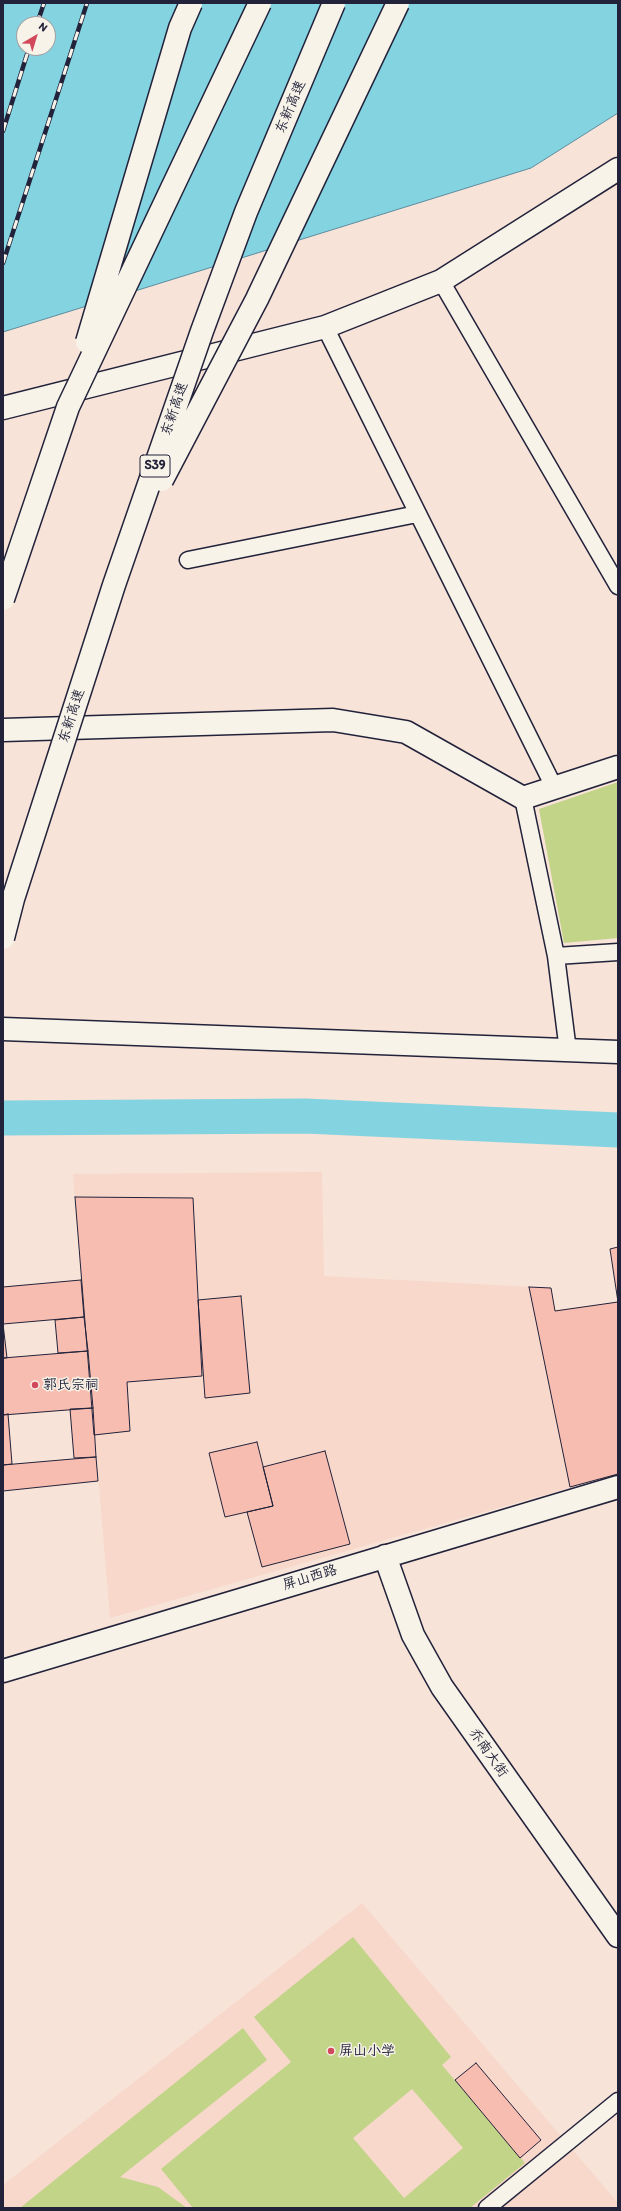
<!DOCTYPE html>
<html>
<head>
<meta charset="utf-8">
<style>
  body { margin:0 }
  #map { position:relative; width:621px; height:2211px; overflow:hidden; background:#f7e3d7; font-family:Itim,sans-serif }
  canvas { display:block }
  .frame { position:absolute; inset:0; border:4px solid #22223b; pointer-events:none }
  .north { position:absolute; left:16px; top:16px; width:40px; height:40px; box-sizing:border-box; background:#f7f3e8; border:1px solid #a29fa3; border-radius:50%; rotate:38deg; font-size:11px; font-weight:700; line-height:16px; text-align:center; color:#22223b }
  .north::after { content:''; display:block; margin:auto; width:14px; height:18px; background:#d1495b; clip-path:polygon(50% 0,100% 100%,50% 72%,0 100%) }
</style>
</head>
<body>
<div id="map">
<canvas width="621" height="2211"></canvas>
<div class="frame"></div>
<div class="north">N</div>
</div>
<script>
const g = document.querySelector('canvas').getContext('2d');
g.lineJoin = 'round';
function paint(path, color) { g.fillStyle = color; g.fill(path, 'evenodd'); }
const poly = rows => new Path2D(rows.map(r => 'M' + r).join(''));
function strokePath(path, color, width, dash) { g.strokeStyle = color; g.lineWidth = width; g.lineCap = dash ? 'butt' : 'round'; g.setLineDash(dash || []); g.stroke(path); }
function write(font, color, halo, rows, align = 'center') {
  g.font = font + ' Itim,"LXGW WenKai TC",sans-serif'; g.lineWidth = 3; g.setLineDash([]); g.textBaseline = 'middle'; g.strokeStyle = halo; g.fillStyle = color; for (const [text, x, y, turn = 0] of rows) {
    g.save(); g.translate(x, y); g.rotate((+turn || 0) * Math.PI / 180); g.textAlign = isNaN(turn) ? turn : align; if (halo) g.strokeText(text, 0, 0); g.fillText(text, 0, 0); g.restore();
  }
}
paint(poly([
  [322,1172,324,1276,551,1288,555,1310,618,1302,610,1249,618,1247,618,1474,110,1618,73,1174],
  [362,1903,618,2203,618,2208,3,2208,3,2185]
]), '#f7d8cb');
paint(poly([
  [618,782,618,938,564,943,539,809],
  [353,1937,451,2057,442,2065,525,2163,470,2208,193,2208,161,2169,291,2062,254,2017],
  [412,2089,463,2148,404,2198,353,2138],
  [243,2028,267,2060,120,2177,158,2187,187,2208,20,2208]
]), '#c2d488');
const water = poly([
  [3,3,618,3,618,113,531,168,3,332,3,3],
  [24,24,48,24,48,48,24,48,24,24]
]);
paint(water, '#84d3e0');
strokePath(water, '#5d8c9e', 1);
strokePath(poly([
  [3,1118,305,1116,618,1130]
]), '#84d3e0', 35);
const building = poly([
  [75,1197,193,1198,202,1376,127,1382,130,1431,94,1435,75,1197],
  [618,1247,618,1302,610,1249,618,1247],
  [81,1280,84,1317,3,1324,3,1287,81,1280],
  [529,1287,551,1288,555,1311,618,1302,618,1474,570,1487,529,1287],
  [241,1296,250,1393,205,1398,198,1300,241,1296],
  [84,1317,88,1351,58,1353,55,1320,84,1317],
  [3,1324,7,1358,3,1358,3,1324],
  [88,1351,93,1408,3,1415,3,1358,88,1351],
  [93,1408,96,1457,74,1458,70,1409,93,1408],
  [8,1414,12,1464,3,1465,3,1415,8,1414],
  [257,1442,273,1506,225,1517,209,1453,257,1442],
  [325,1451,350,1544,262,1567,247,1512,273,1506,263,1467,325,1451],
  [96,1457,98,1481,3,1491,3,1465,96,1457],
  [476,2063,541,2140,520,2158,455,2080,476,2063]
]);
paint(building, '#f7bdb0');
strokePath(building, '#22223b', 1);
const lane = poly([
  [441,281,618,586],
  [325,327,555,789],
  [188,560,417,514],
  [523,798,556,956,568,1051],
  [556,956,618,952],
  [487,2208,618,2101]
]);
const street = poly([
  [3,408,325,327,441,281,618,169],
  [3,730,333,720,406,732,523,798,618,767],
  [3,1029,618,1052],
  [385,1556,413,1635,442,1687,618,1936],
  [3,1671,618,1487]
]);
strokePath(lane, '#22223b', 19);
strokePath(street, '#22223b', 25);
strokePath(lane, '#f7f3e8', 16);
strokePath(street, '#f7f3e8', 22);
const rail = poly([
  [37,24,44,3],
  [3,131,29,48],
  [3,263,87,3]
]);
strokePath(rail, '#22223b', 4.5);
strokePath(rail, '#f7f3e8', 3, [9]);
const highwayBridge = poly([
  [87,342,180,28,191,3],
  [162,480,257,299,398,3],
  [3,599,68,407,260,3],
  [3,938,13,899,114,585,202,331,246,212,334,3]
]);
strokePath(highwayBridge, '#22223b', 25, []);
strokePath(highwayBridge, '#f7f3e8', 22);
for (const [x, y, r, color] of [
  [35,1385,4,"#d1495b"],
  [331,2051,4,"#d1495b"]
]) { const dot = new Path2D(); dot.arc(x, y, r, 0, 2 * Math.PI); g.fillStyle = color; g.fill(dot); strokePath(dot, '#f7f3e8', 1.5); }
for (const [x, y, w] of [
  [155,466,30]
]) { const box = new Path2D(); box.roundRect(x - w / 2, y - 11, w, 22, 3); g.fillStyle = '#f7f3e8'; g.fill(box); strokePath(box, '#22223b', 1); }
write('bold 13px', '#22223b', null, [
  ["S39",155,466]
]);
write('14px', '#22223b', '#f7f3e8', [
  ["东新高速",291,107,-67],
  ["东新高速",175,409,-71],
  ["东新高速",72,716,-72],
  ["屏山西路",310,1578,-17],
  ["乔南大街",488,1753,55]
]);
write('14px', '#22223b', '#f7f3e8', [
  ["郭氏宗祠",43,1385],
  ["屏山小学",339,2051]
], 'left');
</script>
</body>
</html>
